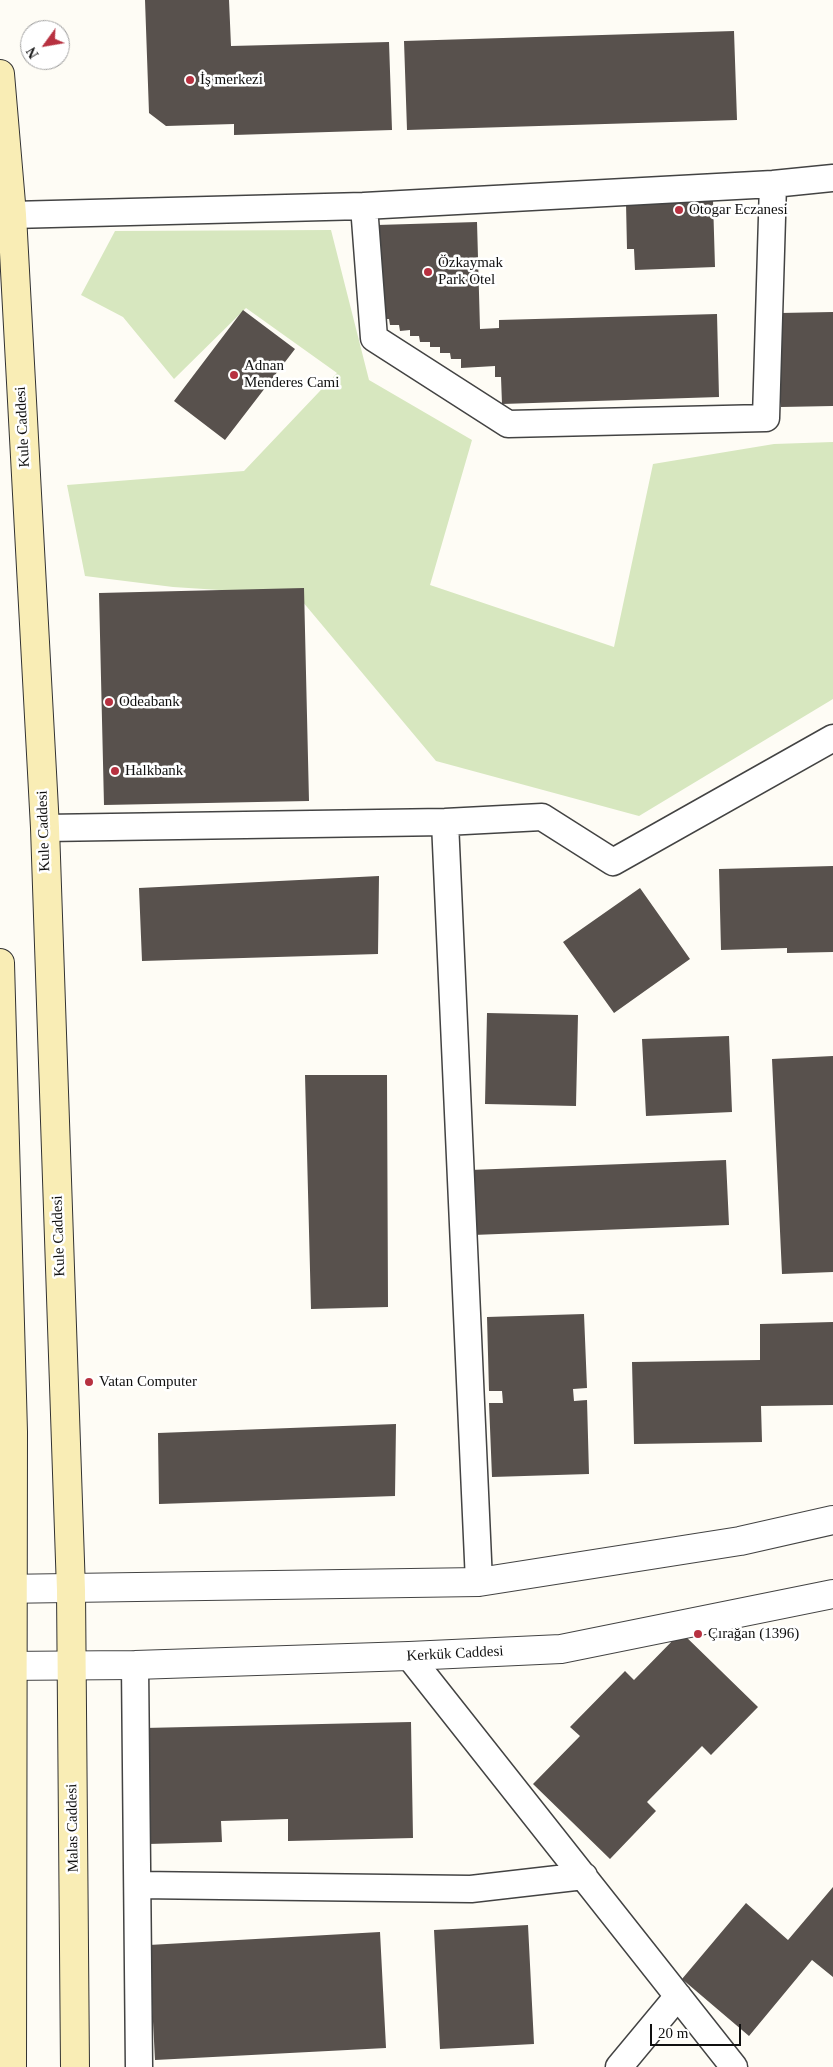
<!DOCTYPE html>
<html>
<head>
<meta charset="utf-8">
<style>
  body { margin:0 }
  #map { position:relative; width:833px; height:2067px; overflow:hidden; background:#fefcf5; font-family:"Times New Roman",serif }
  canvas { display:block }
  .north { position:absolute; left:20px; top:20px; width:50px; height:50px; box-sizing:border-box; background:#fff; border:1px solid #9f9f9f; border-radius:50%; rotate:238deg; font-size:14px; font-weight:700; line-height:20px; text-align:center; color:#101010 }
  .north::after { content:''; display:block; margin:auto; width:18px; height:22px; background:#b73140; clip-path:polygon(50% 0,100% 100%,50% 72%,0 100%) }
  .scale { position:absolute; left:650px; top:2024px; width:91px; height:22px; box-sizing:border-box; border:2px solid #101010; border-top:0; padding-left:6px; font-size:15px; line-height:18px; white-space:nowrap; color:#101010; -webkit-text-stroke:4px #fff; paint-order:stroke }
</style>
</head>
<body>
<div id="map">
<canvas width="833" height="2067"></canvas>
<div class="north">N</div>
<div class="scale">20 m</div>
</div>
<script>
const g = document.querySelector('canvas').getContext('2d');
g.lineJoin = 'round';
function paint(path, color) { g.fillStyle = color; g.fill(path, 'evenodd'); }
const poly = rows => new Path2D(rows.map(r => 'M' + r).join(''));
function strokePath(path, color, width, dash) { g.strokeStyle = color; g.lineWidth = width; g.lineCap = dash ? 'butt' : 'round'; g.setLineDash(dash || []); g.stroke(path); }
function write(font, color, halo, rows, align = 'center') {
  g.font = font + ' "Times New Roman",serif'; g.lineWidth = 5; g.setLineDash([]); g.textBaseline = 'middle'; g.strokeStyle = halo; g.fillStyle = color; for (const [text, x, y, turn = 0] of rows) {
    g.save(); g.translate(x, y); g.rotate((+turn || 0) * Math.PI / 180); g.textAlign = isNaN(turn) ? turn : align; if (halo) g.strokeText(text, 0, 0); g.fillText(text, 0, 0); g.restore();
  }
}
paint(poly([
  [331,230,369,380,472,440,430,585,614,647,653,464,774,444,833,442,833,699,639,816,436,761,297,595,173,587,85,576,67,485,244,471,337,373,246,308,174,379,123,317,81,295,115,231]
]), '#d7e7bf');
paint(poly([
  [145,0,229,0,231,46,389,42,392,130,234,135,234,124,166,126,149,113],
  [734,31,737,120,407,130,404,41],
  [713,200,715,267,635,270,634,249,627,249,626,203],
  [477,222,480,329,499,328,499,320,717,314,719,397,502,404,501,377,495,377,495,366,461,368,461,359,451,359,450,353,440,353,440,347,430,347,430,342,420,342,419,336,410,336,410,330,400,331,399,325,390,325,389,319,379,319,377,225],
  [243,310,295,349,225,440,174,401],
  [833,312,833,406,781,407,780,313],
  [304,588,309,801,104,805,99,593],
  [833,866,833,952,787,953,787,948,721,950,719,869],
  [379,876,378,954,142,961,139,888],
  [640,888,690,959,614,1013,563,942],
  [487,1013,578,1015,576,1106,485,1104],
  [729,1036,732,1112,646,1116,642,1039],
  [833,1056,833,1272,782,1274,772,1059],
  [305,1075,387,1075,388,1307,311,1309],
  [726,1160,729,1225,473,1235,470,1170],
  [584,1314,587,1388,573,1389,574,1401,587,1400,589,1474,492,1477,489,1403,503,1403,502,1391,489,1391,487,1317],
  [833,1322,833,1405,761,1406,762,1442,634,1444,632,1362,760,1360,760,1324],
  [396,1424,395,1496,159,1504,158,1433],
  [681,1632,758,1707,711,1755,702,1746,647,1802,656,1811,610,1859,533,1784,580,1736,570,1727,625,1671,634,1680],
  [411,1722,413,1838,288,1841,288,1819,221,1821,222,1842,148,1844,144,1728],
  [833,1887,833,1977,812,1960,749,2036,682,1979,746,1903,788,1940],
  [528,1925,534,2044,440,2049,434,1930],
  [380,1932,386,2048,155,2060,149,1945]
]), '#58514d');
const minor = poly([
  [364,206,374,338,508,424,766,418,773,184],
  [12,215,364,206,773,184,833,178],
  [445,822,479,1582],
  [45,828,445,822,542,817,613,862,833,738],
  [409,1656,734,2067],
  [135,1665,139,2067],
  [138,1885,471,1889,584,1876],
  [619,2067,678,1996]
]);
const tertiary = poly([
  [0,1589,479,1582,740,1541,833,1520],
  [0,1666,135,1665,409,1656,561,1649,833,1594]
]);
const secondary = poly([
  [0,74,12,215,45,828,71,1590,75,2067],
  [0,963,13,1432,12,2067]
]);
strokePath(minor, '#434343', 29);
strokePath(tertiary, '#434343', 30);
strokePath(secondary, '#323232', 30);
strokePath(minor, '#fff', 26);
strokePath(tertiary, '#fff', 28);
strokePath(secondary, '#f9edb5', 28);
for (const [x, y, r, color] of [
  [190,80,5,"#b73140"],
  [679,210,5,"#b73140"],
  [428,272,5,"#b73140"],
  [234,375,5,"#b73140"],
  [109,702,5,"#b73140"],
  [115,771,5,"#b73140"],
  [89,1382,5,"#b73140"],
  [698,1634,5,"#b73140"]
]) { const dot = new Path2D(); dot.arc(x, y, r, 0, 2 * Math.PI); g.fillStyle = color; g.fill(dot); strokePath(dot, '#fff', 2); }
write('15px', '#101010', '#fff', [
  ["İş merkezi",200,80],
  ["Otogar Eczanesi",689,210],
  ["Özkaymak",438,263],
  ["Park Otel",438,280],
  ["Adnan",244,366],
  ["Menderes Cami",244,383],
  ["Odeabank",119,702],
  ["Halkbank",125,771],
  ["Vatan Computer",99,1382],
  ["Çırağan (1396)",708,1634]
], 'left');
write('15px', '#101010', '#fff', [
  ["Kule Caddesi",23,427,-93],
  ["Kule Caddesi",44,831,-92],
  ["Kule Caddesi",59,1236,-92],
  ["Kerkük Caddesi",455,1654,-3],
  ["Malas Caddesi",73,1828,-91]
]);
</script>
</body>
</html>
